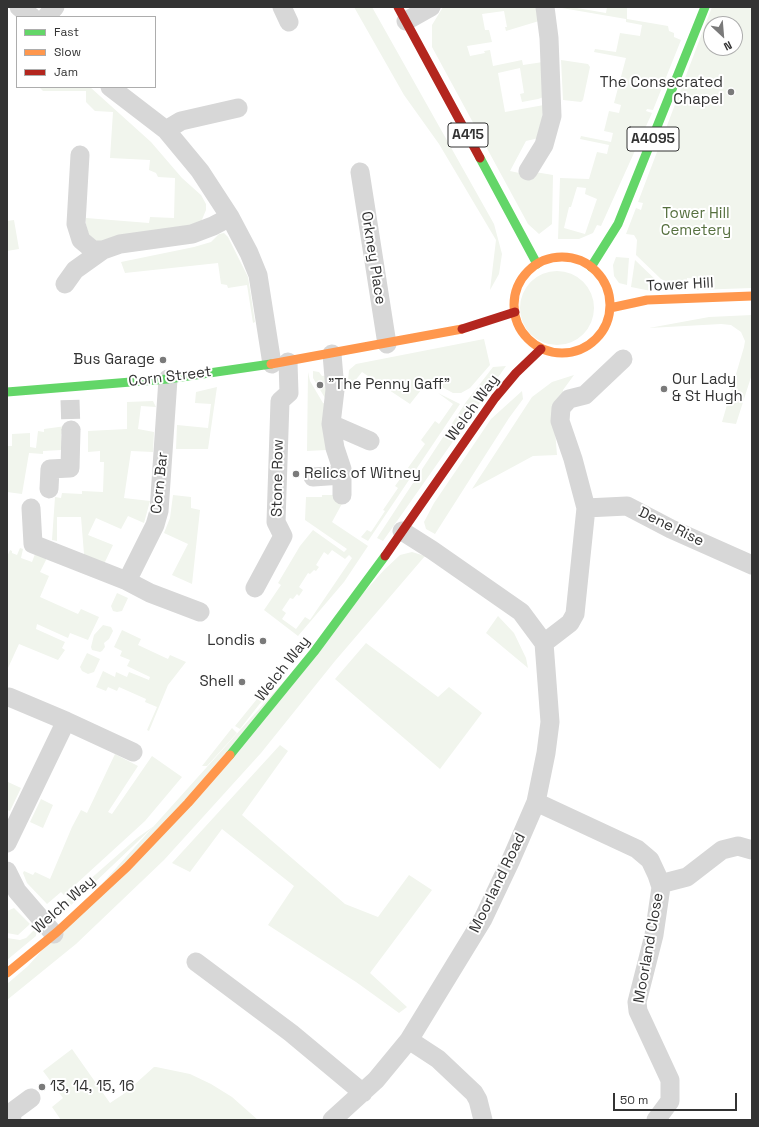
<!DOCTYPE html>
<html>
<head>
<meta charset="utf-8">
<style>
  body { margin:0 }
  #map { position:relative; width:759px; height:1127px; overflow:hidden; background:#fff; font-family:"Space Grotesk",sans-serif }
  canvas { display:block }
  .frame { position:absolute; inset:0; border:8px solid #333; pointer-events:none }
  .legend { position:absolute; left:16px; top:16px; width:140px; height:72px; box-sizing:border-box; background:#fff; border:1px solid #adadad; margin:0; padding:5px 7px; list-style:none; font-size:12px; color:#333 }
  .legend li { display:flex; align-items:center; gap:8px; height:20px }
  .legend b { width:20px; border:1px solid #adadad }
  .north { position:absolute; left:703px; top:16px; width:40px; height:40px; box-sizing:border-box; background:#fff; border:1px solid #adadad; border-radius:50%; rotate:154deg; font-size:11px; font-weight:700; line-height:16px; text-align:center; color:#333 }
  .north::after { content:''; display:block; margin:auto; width:14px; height:18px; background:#7a7a7a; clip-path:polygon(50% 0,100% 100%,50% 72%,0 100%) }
  .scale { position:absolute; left:613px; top:1093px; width:124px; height:18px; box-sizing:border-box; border:2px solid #333; border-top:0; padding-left:5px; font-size:12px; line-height:14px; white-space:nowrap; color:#333; -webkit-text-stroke:3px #fff; paint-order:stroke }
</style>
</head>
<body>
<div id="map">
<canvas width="759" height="1127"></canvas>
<div class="frame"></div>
<ul class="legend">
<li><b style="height:5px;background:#63d668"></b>Fast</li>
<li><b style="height:5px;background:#ff974d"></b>Slow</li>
<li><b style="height:5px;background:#b3261e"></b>Jam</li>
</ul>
<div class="north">N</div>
<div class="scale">50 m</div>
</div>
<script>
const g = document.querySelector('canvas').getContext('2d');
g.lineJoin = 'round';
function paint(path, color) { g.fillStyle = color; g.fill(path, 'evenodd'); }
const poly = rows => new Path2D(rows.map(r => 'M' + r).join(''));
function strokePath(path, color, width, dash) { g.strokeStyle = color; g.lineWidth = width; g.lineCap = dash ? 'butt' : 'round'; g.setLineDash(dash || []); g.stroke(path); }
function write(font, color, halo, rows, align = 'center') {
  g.font = font + ' "Space Grotesk",sans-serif'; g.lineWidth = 4; g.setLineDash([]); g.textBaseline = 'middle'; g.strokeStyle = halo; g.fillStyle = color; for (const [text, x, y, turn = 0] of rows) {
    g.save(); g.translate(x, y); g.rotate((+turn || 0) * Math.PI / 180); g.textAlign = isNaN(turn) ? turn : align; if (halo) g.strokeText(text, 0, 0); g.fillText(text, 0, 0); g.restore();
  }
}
paint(poly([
  [354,7,372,7,494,224,502,254,499,274,490,290,496,240,439,144,404,95],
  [443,7,537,7,539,21,506,31,505,27,507,27,504,11,482,14,485,30,489,30,492,42,467,46,470,56,485,53,484,51,490,50,493,66,522,60,523,65,543,62,544,97,538,99,522,102,520,94,524,93,520,68,498,73,505,112,544,105,539,138,526,141,510,171,533,176,535,172,553,175,552,224,539,234,528,224,432,47,432,25],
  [556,7,571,7,606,13,607,7,627,7,627,19,668,26,669,31,674,33,674,37,681,40,653,110,647,109,646,111,652,113,601,226,597,225,593,233,579,239,558,239,560,178,589,179,597,152,607,154,609,145,580,139,581,136,611,142,613,133,604,131,609,111,619,113,621,105,614,103,626,58,594,52,595,49,616,52,620,33,640,36,642,25,626,22,626,19],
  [577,187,586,188,585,194,597,199,585,234,564,228,569,207,571,207],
  [712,7,752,7,752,288,695,290,697,279,687,278,687,283,667,282,661,279,636,255,637,240,634,235,626,234,636,208,641,210,643,203,638,202],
  [711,24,735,24,735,48,711,48],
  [561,60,588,64,590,67,583,100,581,102,563,100],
  [39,87,90,87,151,142,182,178,201,195,206,204,206,210,201,222,195,226,98,242,89,235,86,225,86,218,149,223,150,217,174,218,175,178,158,177,156,173,149,170,150,160,110,158,113,112,95,111,86,102,86,91,43,91],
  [14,220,19,249,7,251,7,221],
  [224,233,228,237,248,277,255,322,253,323,247,285,228,288,227,285,221,284,218,263,125,273,121,262,194,247,211,242,219,234],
  [616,257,629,258,627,285,619,283,614,276,613,265],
  [635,260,657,281,665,285,686,287,686,290,651,291,631,287],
  '520 308a37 37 0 1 1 74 0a37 37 0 1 1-74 0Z',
  [752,315,752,374,736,424,722,422,744,347,745,341,741,332,731,325,721,324,649,328,709,317],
  [484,339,490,365,470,388,461,393,453,393,429,380,410,404,362,372,354,382,348,381,349,370,356,364],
  [506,366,383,541,377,538,466,402,493,367],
  [313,371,319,372,322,376,329,375,325,398,313,378],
  [308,372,310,381,323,403,327,404,327,450,307,451],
  [574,375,563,390,563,396,553,406,557,455,533,456,472,489,532,397,552,382],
  [217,387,208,449,176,449,177,425,208,428,211,404,195,403,196,392],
  [522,391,523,399,509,418,435,534,426,529,424,522,434,503,491,419],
  [438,393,460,404,368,541,361,537,367,530,371,532,385,511,383,510,398,488,395,486,425,444,421,440,435,421,439,424,453,404],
  [153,401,156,407,141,406,138,429,154,432,153,452,131,451,124,498,150,501,144,523,128,516,121,529,96,518,88,535,113,545,104,564,85,556,84,554,81,517,57,517,57,541,52,540,55,497,61,498,62,493,82,494,82,491,103,492,104,462,100,462,100,451,88,452,88,431,127,429,127,402],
  [66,426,61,435,62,450,43,451,43,454,29,453,22,494,7,492,7,446,12,446,12,434,30,433,30,447,36,448,38,431,44,432,44,429],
  [173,495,191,497,191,508,200,510,192,584,172,575,188,544,164,533,170,518],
  [322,495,335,495,344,500,332,522,368,546,344,582,298,636,264,610,281,585,278,583,300,546,313,530,344,552,347,549,305,520,306,497,322,497],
  [332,550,345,559,349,555,352,558,310,620,305,617,296,629,282,619,286,613,282,610,290,598,293,599,297,594,299,596,303,590,299,587,308,573,310,574,314,570,316,571,319,567,316,565,324,552,328,555],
  [20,548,23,549,21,558,32,562,35,554,47,558,40,572,49,576,40,597,78,614,81,609,99,617,88,640,70,633,68,638,37,624,36,629,65,642,62,648,65,650,58,660,19,644,8,668,7,557,10,550,12,551,12,553,17,555],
  [412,552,425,556,335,661,261,753,164,860,76,944,7,1000,7,984,28,966,384,570,400,555],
  [117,593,128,598,122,611,117,612,113,611,111,606],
  [498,616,514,633,526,658,528,668,486,633],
  [103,625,111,627,113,631,109,639,104,643,105,647,102,651,100,652,92,650,91,647,94,635],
  [122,630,141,639,138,645,168,659,170,655,186,662,168,685,149,731,147,730,157,707,145,702,146,699,119,687,117,691,108,687,106,691,96,687,103,671,115,677,116,672,127,677,129,672,149,680,150,677,127,666,130,660,120,656,122,651,114,647],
  [366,643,438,697,449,687,482,713,440,769,335,679],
  [87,653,100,659,94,672,88,674,82,671,80,667],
  [274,681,276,683,240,729,235,726,270,683],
  [232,728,237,733,207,766,202,766],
  [280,745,288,751,242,815,345,904,378,917,409,875,432,890,370,973,407,1007,399,1013,356,982,268,925,294,886,222,829,190,872,172,863],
  [115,754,138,766,108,812,112,814,152,756,182,777,145,821,64,895,61,892,47,904,27,883,23,873,24,871,33,875,35,872,50,879,72,827,81,810,87,813],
  [8,782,21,788,10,811,7,810],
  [41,799,53,805,43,828,30,822],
  [154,826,70,906,62,911,55,910,137,838],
  [14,908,30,924,18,935,7,933,7,911],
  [37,927,36,936,7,960,7,938,20,940,26,938],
  [72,1049,110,1103,125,1093,154,1067,156,1067,190,1074,211,1084,232,1097,258,1120,61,1120,52,1107,63,1098,43,1071]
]), '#f1f5ed');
strokePath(poly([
  [70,400,71,430]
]), '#d6d6d6', 19, [19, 10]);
strokePath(poly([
  [19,7,32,17],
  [282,7,289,22],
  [46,17,55,7],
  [406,21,431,7],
  [110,87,166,130,200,171,230,217,249,253,258,275,272,364],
  [166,130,181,121,238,108],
  [80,155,76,224,81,240,93,250,103,250,120,244,192,234,213,226,230,217],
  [528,171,544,145,552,116,549,38,545,7],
  [360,172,387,344],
  [65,284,75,270,103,250],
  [332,354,335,390,331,424,335,448,342,469,342,495],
  [331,424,370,441],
  [313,477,342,475],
  [49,489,50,469,70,468,71,430],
  [31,508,33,544,127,581,150,593,200,612],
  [586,508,627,506,671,529,752,565],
  [127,581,155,525,159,511,168,379],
  [255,588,283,536,276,522,280,401,289,393,288,362],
  [544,643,570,623,575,614,586,508,573,459,560,421,561,408,569,399,585,395,623,359],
  [66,721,133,752],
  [536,802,637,849,650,860,657,875,661,887,654,935,637,1002,638,1011,670,1080,670,1101,656,1120],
  [7,843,66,721,9,697],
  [7,871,17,891,54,934],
  [660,884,687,877,722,850,738,846,752,850],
  [196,962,291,1033,363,1093],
  [409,1040,438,1059,474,1093,478,1100,483,1120],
  [12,1120,8,1115,31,1098],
  [332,1120,376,1080,409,1040,483,919,510,862,536,802,546,753,550,722,544,643,521,612,432,550,402,531]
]), '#d7d7d7', 19);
strokePath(poly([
  [480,158,537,264],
  [591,267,618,224,705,7],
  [7,392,168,379,271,364],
  [230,755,314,652,385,556]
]), '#63d668', 9);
strokePath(poly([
  '514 305a48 48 0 1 1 96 0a48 48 0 1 1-96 0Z',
  [610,308,647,300,752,296],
  [271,364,462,329],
  [7,973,57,932,127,867,188,803,230,755]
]), '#ff974d', 9);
strokePath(poly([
  [398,7,480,158],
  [462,329,515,312],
  [385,556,495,398,516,373,541,349]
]), '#b3261e', 9);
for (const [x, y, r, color] of [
  [731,92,4,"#7a7a7a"],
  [163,360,4,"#7a7a7a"],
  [320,385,4,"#7a7a7a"],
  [664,389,4,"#7a7a7a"],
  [296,474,4,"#7a7a7a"],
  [263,641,4,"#7a7a7a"],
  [242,682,4,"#7a7a7a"],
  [42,1087,4,"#7a7a7a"]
]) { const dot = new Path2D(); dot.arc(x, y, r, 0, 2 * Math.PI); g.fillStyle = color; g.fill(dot); strokePath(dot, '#fff', 1.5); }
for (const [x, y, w] of [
  [468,135,40],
  [653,139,52]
]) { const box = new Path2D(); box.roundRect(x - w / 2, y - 12, w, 24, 3); g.fillStyle = '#fff'; g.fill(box); strokePath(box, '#333', 1); }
write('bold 14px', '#333', null, [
  ["A415",468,135],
  ["A4095",653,139]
]);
write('15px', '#333', '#fff', [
  ["The Consecrated",723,83],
  ["Chapel",723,100],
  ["Bus Garage",155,360],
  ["Our Lady",672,380,"left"],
  ["& St Hugh",672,397,"left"],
  ["\"The Penny Gaff\"",328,385,"left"],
  ["Relics of Witney",304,474,"left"],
  ["Londis",255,641],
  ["Shell",234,682],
  ["13, 14, 15, 16",50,1087,"left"]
], 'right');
write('15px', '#56703f', '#fff', [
  ["Tower Hill",696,214],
  ["Cemetery",696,231]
]);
write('15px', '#333', '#fff', [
  ["Orkney Place",373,258,81],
  ["Tower Hill",680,285,-3],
  ["Corn Street",170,377,-7],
  ["Welch Way",473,408,-54],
  ["Stone Row",278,478,-89],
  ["Corn Bar",160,483,-84],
  ["Dene Rise",671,527,26],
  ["Welch Way",283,669,-52],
  ["Moorland Road",498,883,-64],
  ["Welch Way",64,905,-42],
  ["Moorland Close",649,948,-80]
]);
</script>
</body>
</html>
